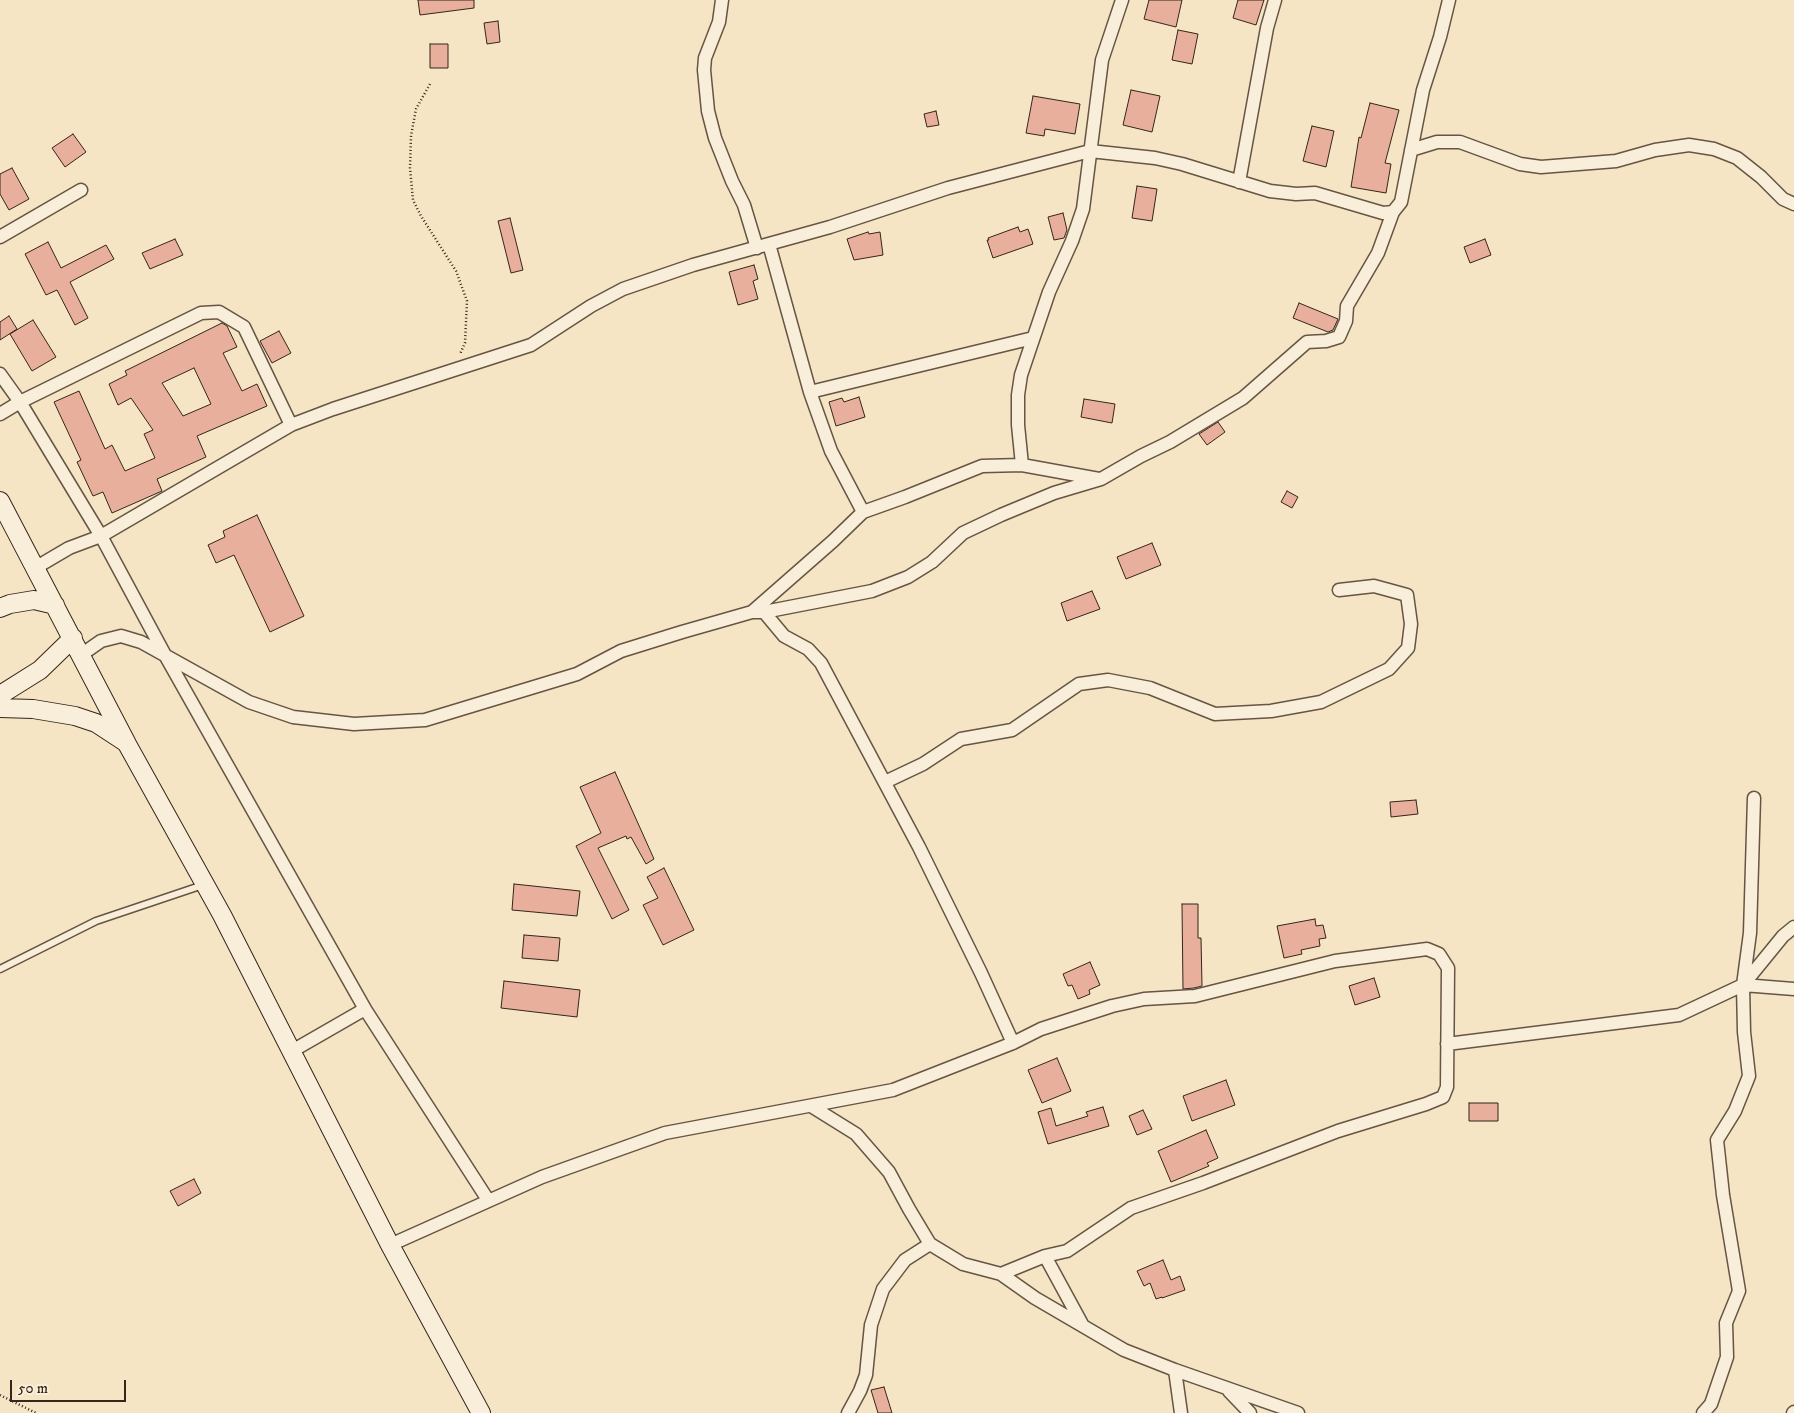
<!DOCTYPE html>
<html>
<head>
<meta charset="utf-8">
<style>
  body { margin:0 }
  #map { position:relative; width:1794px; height:1413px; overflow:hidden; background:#f5e5c4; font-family:"IM FELL DW Pica",serif }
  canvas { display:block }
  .scale { position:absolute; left:10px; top:1380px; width:116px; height:22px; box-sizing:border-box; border:2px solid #35251a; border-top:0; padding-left:6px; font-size:15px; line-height:18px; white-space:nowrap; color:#35251a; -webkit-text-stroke:4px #f8eed9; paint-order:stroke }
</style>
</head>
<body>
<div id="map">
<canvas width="1794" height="1413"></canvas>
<div class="scale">50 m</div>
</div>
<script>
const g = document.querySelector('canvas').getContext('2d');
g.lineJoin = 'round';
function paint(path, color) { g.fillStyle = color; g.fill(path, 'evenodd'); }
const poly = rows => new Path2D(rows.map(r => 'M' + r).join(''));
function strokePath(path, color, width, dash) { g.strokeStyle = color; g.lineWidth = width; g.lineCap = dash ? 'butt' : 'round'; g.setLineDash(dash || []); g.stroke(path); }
const building = poly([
  [418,0,474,0,474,8,420,15,418,0],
  [1149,0,1182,0,1176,27,1144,19,1149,0],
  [1238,0,1264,0,1256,25,1233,18,1238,0],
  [498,21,500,42,487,44,484,23,498,21],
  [1178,30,1198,34,1192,64,1172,60,1178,30],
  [430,44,448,44,448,68,430,68,430,44],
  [1131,90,1160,96,1152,132,1123,125,1131,90],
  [1033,96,1080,104,1075,134,1045,129,1044,136,1026,133,1033,96],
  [1370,103,1399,110,1385,163,1391,164,1386,193,1351,187,1359,137,1361,138,1370,103],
  [936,111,939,125,927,127,924,114,936,111],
  [1312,126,1334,131,1326,167,1303,161,1312,126],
  [73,134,86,152,65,167,52,148,73,134],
  [12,168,29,199,9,210,0,194,0,174,12,168],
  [1137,186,1157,189,1152,221,1132,218,1137,186],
  [1063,213,1067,230,1064,238,1054,240,1048,217,1063,213],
  [510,218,523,270,511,273,498,221,510,218],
  [1018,227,1020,232,1028,229,1033,244,993,258,987,240,989,240,988,238,1018,227],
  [868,232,869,234,880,232,883,255,854,260,847,239,868,232],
  [175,239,183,255,150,269,142,253,175,239],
  [1485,239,1491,255,1470,263,1464,247,1485,239],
  [48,242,61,268,106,245,114,259,70,282,88,318,75,325,57,290,46,295,25,254,48,242],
  [754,265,758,279,753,281,758,299,738,305,729,272,754,265],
  [1299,303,1338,319,1333,330,1328,332,1293,318,1299,303],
  [9,316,17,329,0,340,0,322,9,316],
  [33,320,56,357,32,371,10,334,33,320],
  [222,323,227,326,237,347,223,353,242,391,257,384,267,406,197,436,206,457,157,479,162,491,112,513,103,492,93,496,77,462,81,460,54,402,79,391,105,449,112,445,125,471,155,458,144,434,153,430,131,398,118,405,109,384,127,375,125,371,222,323],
  [194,368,211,404,183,416,162,383,194,368],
  [279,331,291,353,272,363,260,341,279,331],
  [859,397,865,417,836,426,829,402,842,398,844,402,859,397],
  [1084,399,1115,404,1112,423,1081,417,1084,399],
  [1218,422,1225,432,1207,445,1199,434,1218,422],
  [1287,491,1298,497,1292,508,1281,502,1287,491],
  [257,515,304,616,270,632,234,555,216,563,208,545,225,537,223,531,257,515],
  [1152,543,1161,565,1126,579,1117,557,1152,543],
  [1092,591,1100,609,1067,621,1061,603,1092,591],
  [615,772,654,859,646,864,631,837,627,839,626,836,598,848,629,910,612,919,576,846,601,833,580,787,615,772],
  [1416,800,1418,814,1391,817,1390,802,1416,800],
  [664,868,694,930,663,945,643,905,658,898,647,877,664,868],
  [514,884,580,891,577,916,512,910,514,884],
  [1182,904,1198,904,1198,938,1201,938,1202,986,1194,988,1183,989,1182,904],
  [1315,919,1316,926,1323,925,1326,938,1319,939,1320,946,1301,950,1302,954,1284,958,1277,926,1315,919],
  [524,935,560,938,558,961,522,958,524,935],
  [1090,962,1100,985,1089,990,1090,994,1078,999,1072,985,1068,986,1063,974,1090,962],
  [1374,978,1380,997,1355,1005,1349,986,1374,978],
  [504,981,580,990,577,1017,501,1008,504,981],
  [1057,1058,1071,1091,1042,1103,1028,1070,1057,1058],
  [1226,1080,1235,1105,1192,1121,1183,1096,1226,1080],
  [1469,1103,1498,1103,1498,1121,1469,1121,1469,1103],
  [1103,1107,1109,1126,1048,1144,1038,1112,1051,1108,1056,1126,1088,1116,1086,1112,1103,1107],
  [1143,1110,1152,1129,1137,1135,1129,1116,1143,1110],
  [1206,1130,1218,1158,1207,1163,1209,1166,1171,1182,1158,1151,1206,1130],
  [194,1179,201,1193,178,1206,170,1191,194,1179],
  [1163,1260,1171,1280,1180,1276,1185,1290,1162,1298,1162,1297,1156,1299,1150,1283,1144,1286,1137,1271,1163,1260],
  [884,1387,892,1413,878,1413,871,1390,884,1387]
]);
paint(building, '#e7af9c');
strokePath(building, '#35251a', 1);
const lane = poly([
  [0,969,96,921,203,885]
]);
const street = poly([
  [722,0,719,22,705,58,704,70,708,111,715,138,732,181,744,205,757,248],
  [1411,150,1437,142,1460,142,1520,164,1541,167,1616,161,1655,150,1689,145,1714,149,1737,158,1761,177,1783,199,1794,204],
  [1239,182,1267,28,1275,0],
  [0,237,81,190],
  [769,244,810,392,831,451,863,512],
  [0,374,20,402,101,536,165,655,365,1009,488,1200],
  [810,392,1033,338],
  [0,414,20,402,201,313,219,312,244,327,291,425],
  [1022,465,1018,425,1018,395,1021,375,1049,292,1072,241,1083,209,1102,60,1122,0],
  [35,568,69,548,101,536,291,425,333,409,531,345,591,306,623,289,693,265,830,227,948,188,1090,151,1155,158,1182,164,1270,191,1296,194,1315,193,1383,213,1393,212,1401,202,1423,90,1440,37,1449,0],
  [752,612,833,541,863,512,905,497,982,466,1022,465,1099,479],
  [764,612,784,636,808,649,821,663,919,847,981,973,1013,1043],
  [81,655,101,641,121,636,141,642,249,702,293,717,354,724,425,720,577,674,621,651,682,632,752,612,764,612,872,591,908,577,932,562,963,533,1001,515,1054,493,1101,479,1141,456,1170,442,1243,398,1307,342,1326,341,1339,337,1346,321,1347,306,1378,253,1393,212],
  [885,782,923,764,961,739,1012,730,1079,684,1108,680,1150,688,1215,714,1271,711,1321,702,1389,669,1408,648,1411,624,1407,595,1374,586,1339,590],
  [1743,985,1783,936,1794,927],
  [1447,1044,1679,1015,1743,985,1794,989],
  [292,1051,365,1009],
  [811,1106,856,1134,889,1172,909,1209,930,1244,963,1264,1001,1274,1035,1298,1124,1350,1175,1370,1298,1413],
  [390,1245,542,1177,665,1133,893,1090,1013,1043,1041,1029,1112,1006,1144,999,1195,996,1335,961,1427,949,1439,954,1448,968,1447,1087,1443,1097,1426,1104,1338,1131,1203,1183,1131,1208,1067,1251,1045,1256,1001,1274],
  [1045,1256,1082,1324],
  [1175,1370,1181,1413],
  [1229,1391,1250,1413],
  [848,1413,860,1391,866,1375,871,1325,883,1289,905,1260,930,1244],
  [1703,1413,1711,1404,1727,1357,1726,1323,1739,1291,1723,1195,1717,1140,1735,1111,1749,1076,1744,1032,1743,985,1750,933,1754,798],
  [1793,1413,1794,1412]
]);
const secondary = poly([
  [0,501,127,744,222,915,390,1245,481,1413],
  [0,608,10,604,34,600,55,605],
  [0,695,40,670,73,638],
  [0,708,33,709,75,716,96,723,125,742]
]);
strokePath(lane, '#655544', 9);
strokePath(street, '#655544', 15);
strokePath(secondary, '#35251a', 20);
strokePath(poly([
  [430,84,416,109,411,136,410,168,413,200,421,216,456,271,467,301,465,343,460,354],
  [0,1395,36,1413]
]), '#35251a', 2.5, [1, 2.5]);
strokePath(lane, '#f8eed9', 6);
strokePath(street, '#f8eed9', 12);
strokePath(secondary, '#f8eed9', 18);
</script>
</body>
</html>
